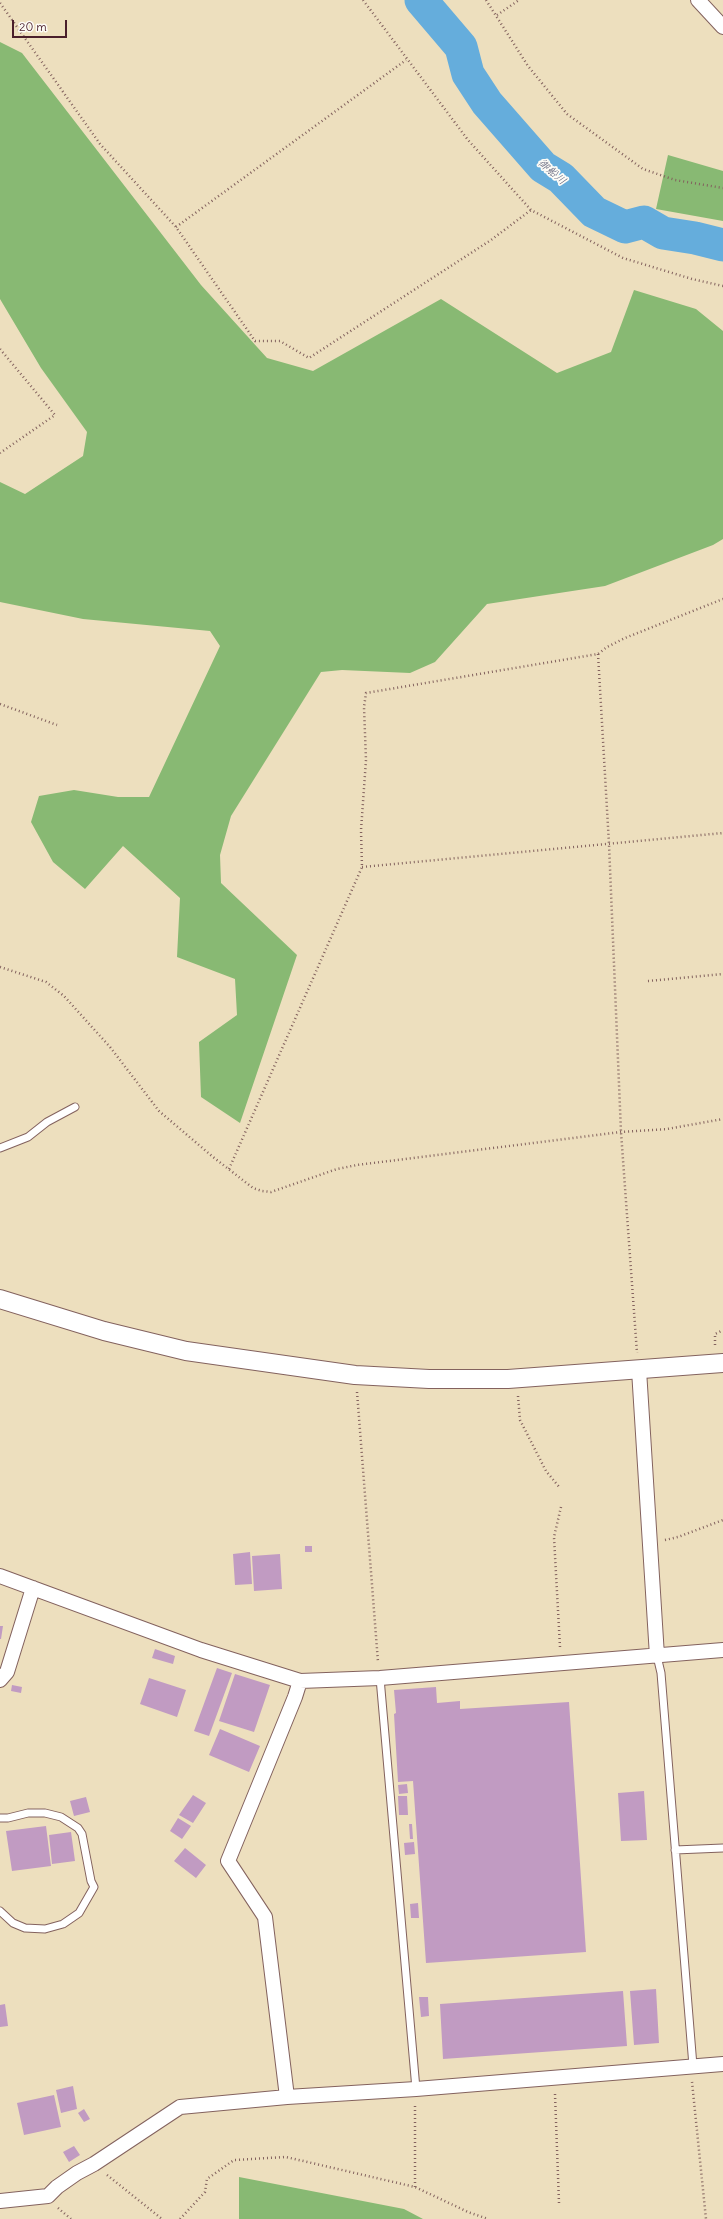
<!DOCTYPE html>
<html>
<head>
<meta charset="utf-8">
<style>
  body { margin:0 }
  #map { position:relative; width:723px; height:2219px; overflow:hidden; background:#eddfbe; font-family:Delius,sans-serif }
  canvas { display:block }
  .scale { position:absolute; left:12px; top:20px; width:55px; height:18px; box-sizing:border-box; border:2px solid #4a1f2b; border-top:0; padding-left:5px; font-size:12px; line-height:14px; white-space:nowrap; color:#4a1f2b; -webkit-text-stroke:3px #fdfcf7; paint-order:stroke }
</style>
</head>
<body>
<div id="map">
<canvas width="723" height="2219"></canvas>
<div class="scale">20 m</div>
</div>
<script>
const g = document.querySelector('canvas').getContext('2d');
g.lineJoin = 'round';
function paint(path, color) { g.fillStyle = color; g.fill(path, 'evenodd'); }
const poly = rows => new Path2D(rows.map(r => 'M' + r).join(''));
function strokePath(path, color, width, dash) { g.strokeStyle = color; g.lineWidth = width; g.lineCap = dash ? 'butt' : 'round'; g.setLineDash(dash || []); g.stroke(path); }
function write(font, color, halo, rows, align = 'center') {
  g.font = font + ' Delius,"Klee One",sans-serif'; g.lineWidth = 3.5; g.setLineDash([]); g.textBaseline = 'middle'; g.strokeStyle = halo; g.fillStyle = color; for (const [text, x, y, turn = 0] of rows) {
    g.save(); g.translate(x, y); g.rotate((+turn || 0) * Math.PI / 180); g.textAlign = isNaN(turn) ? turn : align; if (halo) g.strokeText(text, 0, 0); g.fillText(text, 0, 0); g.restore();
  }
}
paint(poly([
  [0,42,22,53,201,285,267,358,313,371,441,299,557,373,611,352,634,290,696,309,723,331,723,539,713,545,605,586,487,604,435,662,410,673,342,670,321,672,231,816,220,855,221,883,297,955,240,1123,201,1097,199,1042,237,1015,235,979,177,957,180,898,123,846,85,889,53,862,31,822,39,796,74,790,118,797,149,797,220,646,210,631,83,619,0,602,0,482,25,494,83,456,87,432,41,368,0,299],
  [668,155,723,171,723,221,656,209],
  [239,2177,404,2209,423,2219,239,2219]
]), '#88b973');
strokePath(poly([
  [421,0,461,47,468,74,487,103,543,167,561,178,594,212,625,227,644,222,663,233,695,238,723,245]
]), '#65addc', 33);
paint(poly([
  [305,1546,312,1546,312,1552,305,1552],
  [250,1552,252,1584,235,1585,233,1554],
  [280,1554,282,1589,254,1591,252,1556],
  [0,1626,3,1626,1,1639,0,1639],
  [155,1649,175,1656,173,1664,152,1658],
  [217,1668,232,1673,209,1736,194,1731],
  [235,1674,270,1685,254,1732,219,1721],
  [149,1678,186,1690,177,1717,140,1704],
  [12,1685,22,1687,21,1693,11,1691],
  [436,1687,437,1703,460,1701,460,1709,569,1702,586,1952,426,1963,413,1781,398,1782,394,1714,396,1713,394,1690],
  [220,1729,260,1746,249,1772,209,1755],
  [407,1784,408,1793,399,1794,398,1785],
  [644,1791,647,1840,621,1841,618,1793],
  [193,1795,206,1803,193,1823,179,1815],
  [398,1796,407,1796,408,1815,399,1815],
  [86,1797,90,1812,74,1816,70,1801],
  [178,1818,191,1826,182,1839,170,1831],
  [409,1824,412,1824,413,1839,410,1839],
  [46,1826,51,1866,12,1871,6,1831],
  [71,1832,75,1861,52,1864,49,1835],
  [414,1842,415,1854,405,1855,404,1843],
  [185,1848,206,1865,196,1878,174,1861],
  [418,1903,419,1918,411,1918,410,1904],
  [656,1989,659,2043,634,2045,630,1991],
  [623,1991,627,2046,443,2059,440,2004],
  [419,1997,428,1997,429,2016,421,2017],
  [5,2004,8,2026,0,2027,0,2005],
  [73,2086,77,2109,61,2113,56,2090],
  [54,2095,61,2127,24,2135,17,2103],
  [84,2109,90,2119,84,2122,78,2113],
  [74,2146,80,2155,69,2162,63,2152]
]), '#c19bc2');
const service = poly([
  [0,1148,28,1137,47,1122,75,1107],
  [657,1656,661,1673,693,2066],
  [380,1678,416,2089],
  [0,1818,8,1818,28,1813,45,1813,61,1817,78,1828,82,1834,91,1881,94,1887,79,1913,63,1924,45,1929,25,1928,13,1923,0,1911],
  [675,1850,723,1848]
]);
const minor = poly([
  [698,0,723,27],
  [639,1370,657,1656],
  [0,1576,201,1650,300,1681,380,1678,723,1650],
  [0,1680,7,1672,33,1588],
  [287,2097,265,1917,228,1861,295,1697,300,1681],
  [0,2201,48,2196,57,2187,77,2173,94,2164,180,2107,287,2097,416,2089,723,2064]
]);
const tertiary = poly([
  [0,1299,104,1331,186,1351,355,1375,429,1379,508,1379,723,1363]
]);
strokePath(service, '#83625e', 9);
strokePath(minor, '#83625e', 16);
strokePath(tertiary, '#83625e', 20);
strokePath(poly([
  [363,0,468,140,531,210,623,258,692,279,723,286],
  [486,0,528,66,567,114,643,169,675,180,723,188],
  [0,3,100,144,176,227,255,341,280,341,309,358,491,240,531,210],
  [497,15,519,0],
  [176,227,406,60],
  [0,349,55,415,0,453],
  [598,654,609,844,621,1132,637,1353],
  [0,704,57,725],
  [362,867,723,833],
  [0,967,46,982,64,996,110,1047,159,1111,213,1157,253,1188,262,1191,271,1192,337,1169,357,1165,621,1132,667,1129,723,1119],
  [648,981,723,974],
  [229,1169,362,867,361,830,366,760,364,707,366,693,598,654,607,647,625,638,723,599],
  [715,1345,715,1334,723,1330],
  [357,1392,378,1662],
  [518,1396,520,1420,546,1471,560,1488],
  [665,1540,678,1537,723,1520],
  [560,1647,554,1537,561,1507],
  [692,2082,706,2219],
  [555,2094,559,2203],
  [107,2175,162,2219],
  [415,2187,415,2104],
  [58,2208,71,2219],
  [180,2219,205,2192,207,2179,234,2160,286,2157,415,2187,468,2212,488,2219]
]), '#83625e', 2.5, [1, 3]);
strokePath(service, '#fff', 7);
strokePath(minor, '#fff', 14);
strokePath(tertiary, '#fff', 18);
write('italic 11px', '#555872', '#fdfcf7', [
  ["御船川",552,172,41]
]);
</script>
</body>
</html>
